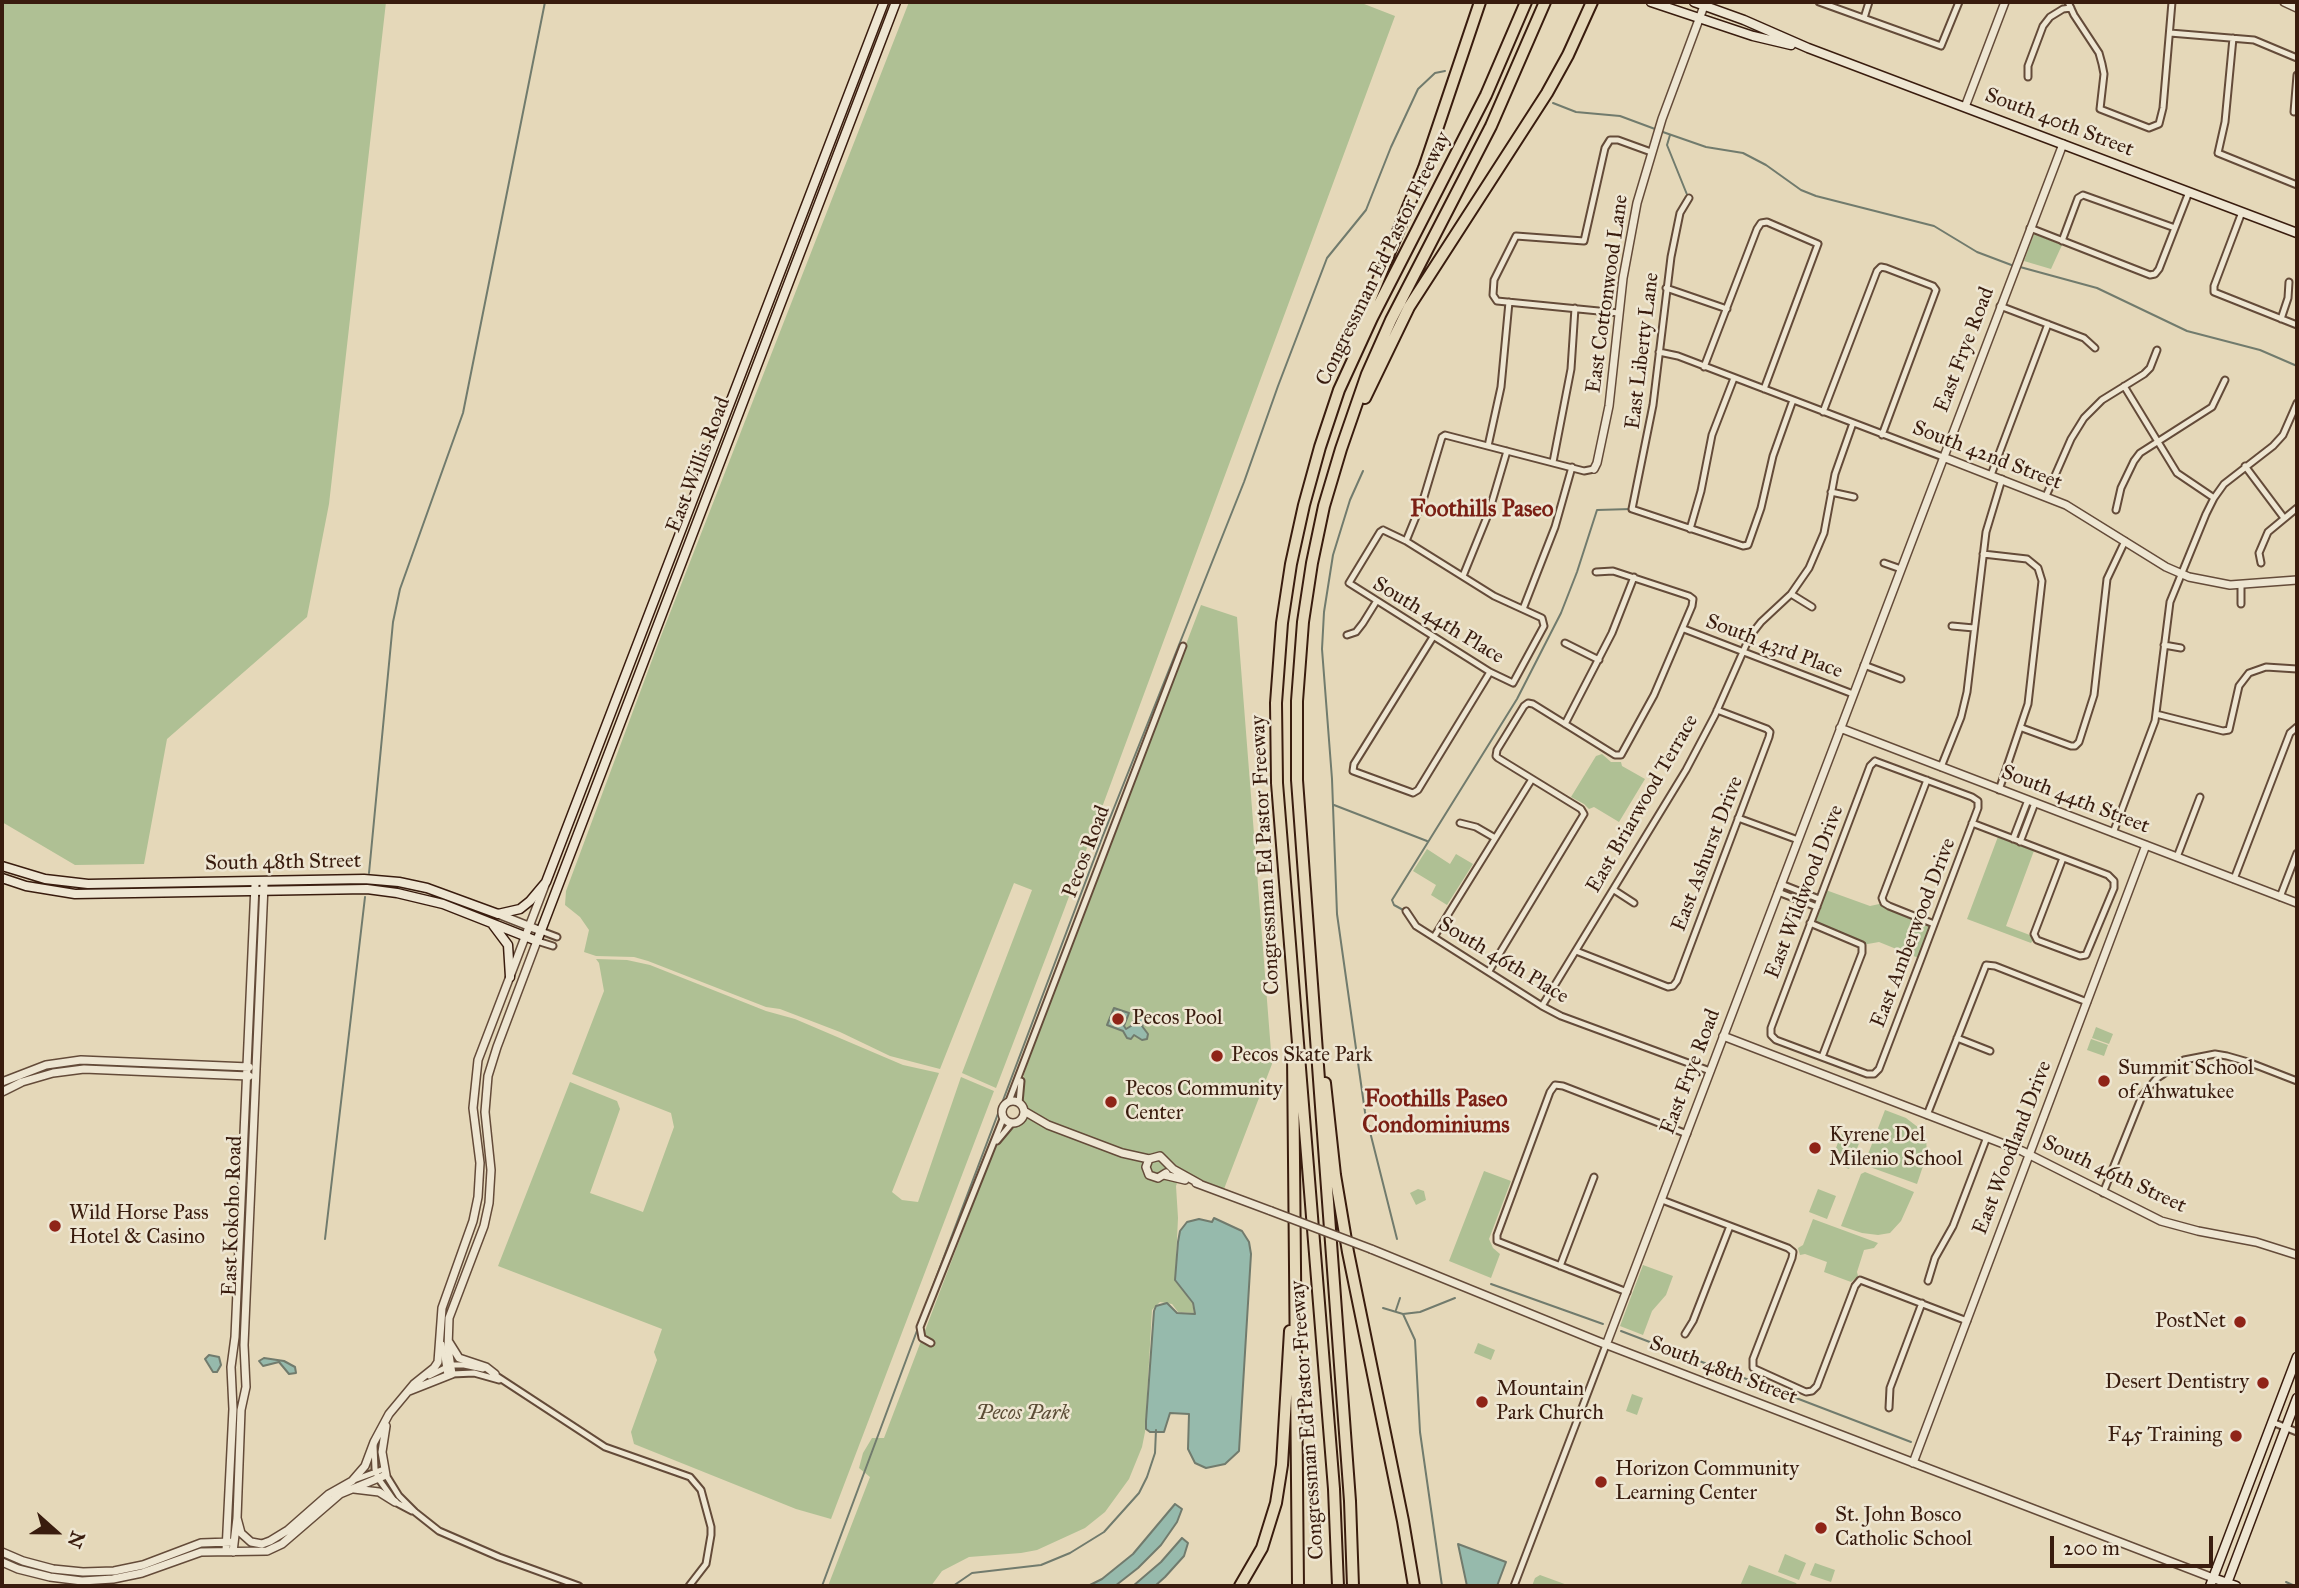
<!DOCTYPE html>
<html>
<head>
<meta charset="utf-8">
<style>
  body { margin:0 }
  #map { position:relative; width:2299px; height:1588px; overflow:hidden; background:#e5d8b9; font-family:"IM FELL Great Primer",serif }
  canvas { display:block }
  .frame { position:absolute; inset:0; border:4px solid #391c0e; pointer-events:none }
  .north { position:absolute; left:21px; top:1497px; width:70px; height:70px; -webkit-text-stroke:5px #eee6d2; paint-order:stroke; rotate:111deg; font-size:19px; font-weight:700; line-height:28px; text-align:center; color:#391c0e }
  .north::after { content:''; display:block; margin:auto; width:24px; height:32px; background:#391c0e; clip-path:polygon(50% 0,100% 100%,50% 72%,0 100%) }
  .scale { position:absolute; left:2050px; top:1536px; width:163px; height:32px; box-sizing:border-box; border:4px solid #391c0e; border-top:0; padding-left:9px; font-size:21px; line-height:24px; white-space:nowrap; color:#391c0e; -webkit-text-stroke:5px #eee6d2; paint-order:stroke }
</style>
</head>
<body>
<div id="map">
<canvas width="2299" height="1588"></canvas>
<div class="frame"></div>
<div class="north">N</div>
<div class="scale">200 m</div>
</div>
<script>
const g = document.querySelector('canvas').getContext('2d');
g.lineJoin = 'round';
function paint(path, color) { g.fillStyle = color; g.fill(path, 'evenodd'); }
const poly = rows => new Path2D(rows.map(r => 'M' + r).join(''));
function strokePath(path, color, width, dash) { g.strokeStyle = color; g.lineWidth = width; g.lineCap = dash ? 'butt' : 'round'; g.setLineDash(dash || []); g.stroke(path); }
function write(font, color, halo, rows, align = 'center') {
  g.font = font + ' "IM FELL Great Primer",serif'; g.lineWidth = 5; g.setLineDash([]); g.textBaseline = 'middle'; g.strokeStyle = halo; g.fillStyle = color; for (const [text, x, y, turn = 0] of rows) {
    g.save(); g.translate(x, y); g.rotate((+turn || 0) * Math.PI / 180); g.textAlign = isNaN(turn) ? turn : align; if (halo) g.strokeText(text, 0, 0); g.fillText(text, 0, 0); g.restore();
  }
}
paint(poly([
  [2,2,386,2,329,504,307,617,167,739,144,864,75,865,2,822],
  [909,2,1359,2,1395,16,1064,910,996,1088,962,1073,1032,890,1014,883,940,1069,890,1056,840,1032,780,1009,766,1007,648,961,634,957,596,956,584,952,589,930,580,917,565,905,566,891,661,636],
  [2034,234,2062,245,2051,269,2024,261],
  [1201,605,1237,617,1272,1064,1224,1189,1181,1172,1176,1186,1178,1218,1175,1281,1192,1303,1194,1313,1178,1312,1172,1304,1160,1302,1152,1310,1145,1432,1142,1447,1129,1479,1105,1512,1085,1528,1037,1550,1021,1553,969,1557,942,1571,931,1586,828,1586,870,1477,859,1468,863,1453,872,1438,884,1438,989,1163,996,1147,1011,1127,1017,1125,1025,1105,1021,1097,1024,1074,1042,1021],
  [1602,754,1611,762,1621,762,1622,766,1645,779,1619,822,1594,807,1589,809,1584,804,1571,797,1596,756],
  [1999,834,2035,848,2006,926,2035,937,2031,943,1967,919],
  [1427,849,1450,864,1456,854,1473,864,1447,905,1431,895,1436,885,1413,871],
  [1823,889,1870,906,1884,903,1934,924,1921,959,1879,942,1862,945,1810,923],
  [596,959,627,960,650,965,766,1011,795,1019,903,1065,939,1073,892,1192,902,1200,918,1202,961,1077,994,1091,831,1519,796,1509,634,1444,631,1432,657,1360,654,1352,662,1329,498,1266,570,1082,617,1101,620,1109,590,1193,643,1212,674,1127,671,1113,572,1074,604,991,599,963],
  [2096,1027,2113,1034,2109,1044,2092,1038],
  [2091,1039,2108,1045,2104,1056,2087,1050],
  [1885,1110,1906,1118,1919,1128,1926,1138,1927,1154,1917,1184,1867,1166,1865,1162],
  [1841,1134,1860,1141,1849,1169,1831,1162],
  [1484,1171,1511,1181,1489,1239,1493,1248,1500,1254,1491,1278,1449,1261],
  [1865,1172,1914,1192,1901,1221,1890,1233,1878,1235,1862,1233,1841,1226,1861,1174],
  [1418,1189,1424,1191,1426,1200,1416,1205,1410,1193],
  [1818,1189,1836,1196,1827,1219,1809,1212],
  [1813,1219,1878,1243,1874,1248,1864,1250,1857,1272,1858,1276,1851,1282,1824,1272,1827,1262,1805,1254,1800,1255,1798,1248,1803,1245],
  [1643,1265,1673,1276,1666,1295,1652,1311,1643,1335,1620,1326],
  [1478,1343,1495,1350,1491,1360,1474,1353],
  [1632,1394,1643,1398,1637,1415,1626,1411],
  [1785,1554,1806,1563,1799,1580,1778,1572],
  [1815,1563,1835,1570,1831,1582,1810,1575],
  [1749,1565,1796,1583,1798,1586,1740,1586],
  [1540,1575,1570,1586,1532,1586,1535,1578]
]), '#afc094');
const water = poly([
  [1114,1008,1129,1013,1124,1026,1126,1029,1131,1026,1137,1014,1145,1015,1146,1019,1142,1026,1148,1034,1147,1039,1142,1040,1134,1035,1131,1039,1127,1038,1123,1031,1107,1025,1114,1008],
  [1214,1218,1242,1231,1249,1242,1251,1254,1239,1451,1225,1464,1206,1468,1195,1463,1188,1449,1189,1414,1170,1413,1164,1432,1150,1432,1146,1429,1146,1421,1154,1311,1156,1306,1167,1303,1177,1313,1195,1314,1193,1303,1175,1280,1178,1242,1180,1231,1187,1222,1199,1219,1212,1222,1214,1218],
  [209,1355,219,1357,221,1365,217,1372,213,1372,205,1359,209,1355],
  [264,1358,284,1361,295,1367,296,1373,289,1374,279,1362,263,1366,259,1361,264,1358],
  [1175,1504,1182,1509,1177,1522,1161,1545,1138,1568,1115,1586,1088,1586,1102,1579,1133,1554,1175,1504],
  [1182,1538,1188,1543,1184,1556,1165,1577,1155,1586,1133,1586,1161,1562,1182,1538],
  [1458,1544,1506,1562,1497,1586,1467,1586,1458,1544]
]);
paint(water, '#96baac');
strokePath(water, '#717b6d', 2);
strokePath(poly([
  [1553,103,1576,112,1620,116,1655,129],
  [1660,131,1706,147,1743,153,1766,165,1801,190,1816,196,1934,226,1977,252,2014,266],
  [1670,135,1667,145,1688,197],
  [2020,267,2097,288,2187,331,2260,350,2297,366],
  [1363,471,1350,500,1333,555,1324,612,1322,649,1332,779,1337,914,1365,1112,1397,1239],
  [1334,805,1427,841],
  [369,873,393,622,400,589,463,413,545,2],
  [1405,911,1394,905,1392,900,1517,699,1561,613,1577,572,1597,510,1631,509],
  [325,1239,365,897],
  [1491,1284,1603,1324],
  [928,1299,1102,838,1244,482,1278,386,1327,258,1366,210,1391,147,1418,89,1435,73,1445,71],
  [1383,1308,1403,1314,1415,1340,1420,1432,1442,1586],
  [1396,1310,1400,1298],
  [1403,1314,1420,1312,1455,1298],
  [1621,1331,1911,1442],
  [2286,1582,2295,1586],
  [822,1586,918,1328],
  [953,1586,972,1573,1041,1565,1070,1553,1104,1532,1139,1493,1147,1477,1155,1453,1156,1430]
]), '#717b6d', 2);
const minor = poly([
  [1819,2,1941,46,1959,2],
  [2068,2,2074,15,2099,53,2102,64,2104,74,2100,109,2149,128,2159,124,2163,108,2172,2],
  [1864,18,1869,2],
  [2170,33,2254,40,2297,58],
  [2233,38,2225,122,2218,153,2297,185],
  [2028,77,2028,66,2043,26,2050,17,2063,9,2071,8],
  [2294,112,2297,75],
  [1689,198,1680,213,1671,257,1653,405,1632,509,1743,546,1748,545,1761,508,1773,456,1793,400],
  [2242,212,2214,286,2214,292,2297,325],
  [2030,228,2150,275,2155,274,2159,269,2189,192],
  [2062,241,2078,198,2083,195,2175,228],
  [1666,288,1727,309],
  [2000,306,2084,338,2095,348],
  [1619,313,1497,301,1493,295,1494,280,1516,236,1584,241,1605,148,1610,140,1618,140,1651,152],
  [2281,319,2288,298,2289,282],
  [1659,352,1678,356,1943,457],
  [1704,367,1757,229,1761,223,1767,222,1818,244,1764,389],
  [2124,386,2177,473,2214,498],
  [1823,412,1877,271,1881,267,1886,268,1933,286,1936,290,1882,435],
  [1488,446,1501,387,1509,302],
  [1553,462,1571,369,1575,308],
  [2245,466,2284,518],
  [1991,475,2048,324],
  [1831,492,1854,497],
  [2046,496,2071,439,2084,418,2102,400,2144,374,2150,368,2157,350],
  [2116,510,2121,488,2134,461,2140,453,2212,407,2225,380],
  [1690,529,1701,491,1712,435,1734,378],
  [1383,530,1406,541,1494,596,1542,618,1544,626,1513,683,1490,672,1349,583,1380,532,1383,530],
  [1406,541,1424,497,1442,437,1445,435,1584,471,1594,469],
  [1983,554,2027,559,2038,568,2042,581,2028,704,1999,790],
  [1884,563,1901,569],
  [2261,563,2259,553,2268,532,2297,508],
  [1463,576,1489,512,1507,451],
  [2241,585,2241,604],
  [1791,594,1812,607],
  [1523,609,1555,527,1572,467],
  [1952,626,1974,628],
  [1684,629,1853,694],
  [1347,635,1356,632,1363,623,1376,602],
  [1433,637,1354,764,1353,771,1413,793,1418,790,1490,672],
  [1565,643,1599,660],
  [2164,645,2181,648],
  [1864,665,1901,679],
  [2156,714,2223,731,2229,730,2239,686,2249,673,2266,667,2297,669],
  [1565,724,1612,633,1634,577],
  [2022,728,2071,746,2075,746,2079,742,2094,695,2107,579,2125,541],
  [1875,761,1972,797,1978,801,1978,808,1921,959,1879,1069,1874,1074,1867,1074,1776,1040,1771,1035,1771,1028,1870,766,1875,761],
  [1941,767,1961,717,1967,692,1986,532,2002,479],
  [1927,780,1882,898,1884,903,1889,906,1934,924],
  [1738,818,1798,840],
  [1460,823,1476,827,1495,838],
  [1972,823,2108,875,2114,881,2114,888,2086,955,2080,956,2037,940,2034,934,2063,858],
  [2113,833,2155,721,2170,602,2206,514,2214,498,2224,484,2273,446,2283,435,2297,403],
  [2013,839,2028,800],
  [2020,842,2035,803],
  [2177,857,2200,797],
  [2234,879,2290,733,2297,727],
  [1781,884,1819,899],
  [1614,890,1634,903],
  [1778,892,1817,907],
  [2280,897,2297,853],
  [1406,911,1416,926,1542,1006,1561,1016,1710,1071],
  [1810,923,1862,945,1862,953,1822,1057],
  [541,931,557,937],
  [1434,937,1532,779],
  [537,941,553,946],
  [1576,951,1668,987,1673,986,1677,981,1769,737,1770,732,1767,729,1717,710],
  [1489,971,1584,814,1581,809,1498,758,1496,756,1497,750,1524,706,1528,703,1533,704,1615,755,1621,755,1654,695,1692,606,1693,599,1689,596,1613,571,1596,572],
  [1542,1006,1686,770,1715,715,1750,636,1761,622,1791,594,1809,568,1824,533,1835,474,1853,423],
  [1957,1038,1990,1051],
  [1009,1101,1183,646],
  [1019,1103,1021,1081],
  [1927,1115,1986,965,1995,966,2087,1002],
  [997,1141,1012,1123],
  [2103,1193,2142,1096,2156,1079,2184,1060,2215,1054,2227,1056,2248,1062,2297,1081],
  [1662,1200,1788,1248,1793,1252,1792,1258,1753,1359,1753,1368,1806,1392,1812,1391,1817,1386,1855,1286,1860,1280,1967,1321],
  [1560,1266,1594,1177],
  [1928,1281,1935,1258,1953,1226,1987,1137],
  [1627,1292,1497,1241,1497,1235,1550,1092,1555,1085,1563,1086,1687,1134],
  [1685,1334,1693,1321,1730,1226],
  [931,1343,922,1338,920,1327,1003,1119],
  [442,1344,447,1375],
  [492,1373,605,1447,690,1477,701,1490,711,1527,711,1535,706,1564,689,1586],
  [452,1374,474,1373,499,1380],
  [429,1376,451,1365,464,1365,483,1369],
  [1889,1408,1890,1388,1922,1303],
  [2272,1422,2297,1432],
  [374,1446,375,1469,378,1478,395,1502,412,1511],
  [386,1475,399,1496,415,1512,439,1531,499,1557,579,1586],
  [354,1480,384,1469],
  [1514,1586,1606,1345]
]);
const tertiary = poly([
  [2284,2,2297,8],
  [1965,107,2005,2],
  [1943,457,2066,505,2166,567,2189,577,2230,585,2297,580],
  [1594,469,1597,463,1609,406,1623,278,1637,203,1662,119,1704,6],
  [1840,728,2297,903],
  [498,914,541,931],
  [1723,1036,2022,1151,2161,1221,2198,1231,2256,1242,2297,1255],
  [2,1082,46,1065,81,1060,249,1067],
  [2,1092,22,1082,53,1073,84,1069,249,1076],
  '1002 1112a11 11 0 1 1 22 0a11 11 0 1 1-22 0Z',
  [1024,1111,1048,1125,1122,1153,1149,1159,1160,1156,1173,1169,1200,1184],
  [1149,1159,1146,1167,1149,1175,1158,1178,1166,1173],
  [1164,1175,1185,1180],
  [1196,1183,1271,1211],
  [1371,1249,1597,1341,2213,1578],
  [449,1342,459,1358,486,1367,495,1374],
  [1606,1345,2063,144],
  [409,1391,452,1374,448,1348,449,1318,484,1226,489,1203,491,1170,485,1112,488,1076,497,1047,537,941],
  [1913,1463,2146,845],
  [354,1489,379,1492,395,1502],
  [237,1518,241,1533,251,1542,262,1544,270,1541,288,1530,329,1494,352,1481,365,1466,374,1442,389,1414,414,1384,434,1368,438,1362,442,1308,473,1221,478,1197,480,1163,473,1108,478,1060,545,885],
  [226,1551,233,1409,231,1367,235,1337,255,885],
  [2,1552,23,1561,53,1569,83,1572,114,1571,143,1565,201,1543,230,1542],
  [233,1552,237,1518,241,1410,246,1387,244,1345,264,885],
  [2,1562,18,1569,50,1577,82,1581,113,1579,142,1573,201,1552,267,1551,282,1544,340,1494,386,1475,382,1452,386,1426]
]);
const secondary = poly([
  [1651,2,1753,36,1791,45],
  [1694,2,1744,20,1808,48,2297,233],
  [2,866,45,879,88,884,364,879,399,882,427,888,498,914,520,909,530,901,546,882,884,2],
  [2,878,26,886,75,894,367,889,397,893,443,904,537,941,896,2],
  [493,925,508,945,510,977],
  [2213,1578,2236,1586],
  [2210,1586,2297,1357],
  [2226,1586,2297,1398]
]);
const motorway = poly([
  [1352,344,1424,168,1480,2],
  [1365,398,1409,307,1547,93,1568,55,1592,2],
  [1293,1054,1298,1586],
  [1325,1083,1335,1175,1348,1252,1403,1521,1414,1586],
  [1240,1586,1262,1548,1276,1503,1282,1465,1290,1331],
  [1338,1586,1334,1489,1277,783,1276,703,1282,623,1291,564,1304,505,1320,447,1339,390,1372,318,1486,95,1526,2],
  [1353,1586,1350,1501,1297,780,1297,701,1303,622,1312,563,1324,506,1341,449,1367,374,1391,320,1491,126,1545,2]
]);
strokePath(minor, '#644b39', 9);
strokePath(tertiary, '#644b39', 10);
strokePath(secondary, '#391c0e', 11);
strokePath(motorway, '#391c0e', 14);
strokePath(minor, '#eee6d2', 5);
strokePath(tertiary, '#eee6d2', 7);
strokePath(secondary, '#eee6d2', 8);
strokePath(motorway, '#e5d8b9', 10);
const tertiaryBridge = poly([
  [1271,1211,1371,1249]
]);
strokePath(tertiaryBridge, '#644b39', 10, []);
strokePath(tertiaryBridge, '#eee6d2', 7);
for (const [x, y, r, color] of [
  [1118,1019,7,"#8f2418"],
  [1217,1056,7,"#8f2418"],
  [2104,1081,7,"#8f2418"],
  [1111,1102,7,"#8f2418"],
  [1815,1148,7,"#8f2418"],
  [55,1226,7,"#8f2418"],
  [2240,1322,7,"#8f2418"],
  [2263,1383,7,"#8f2418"],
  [1482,1402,7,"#8f2418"],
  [2236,1436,7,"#8f2418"],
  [1601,1482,7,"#8f2418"],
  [1821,1528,7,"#8f2418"]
]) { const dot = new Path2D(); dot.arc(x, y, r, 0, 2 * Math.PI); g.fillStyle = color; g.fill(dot); strokePath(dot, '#eee6d2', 2.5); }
write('21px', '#391c0e', '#eee6d2', [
  ["South 40th Street",2059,123,21],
  ["Congressman Ed Pastor Freeway",1384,259,-64],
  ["East Cottonwood Lane",1608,294,-82],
  ["East Frye Road",1965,350,-69],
  ["East Liberty Lane",1643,351,-83],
  ["South 42nd Street",1987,456,21],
  ["East Willis Road",699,465,-69],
  ["South 44th Place",1438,621,31],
  ["South 43rd Place",1774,647,21],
  ["South 44th Street",2075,800,21],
  ["East Briarwood Terrace",1643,804,-60],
  ["Pecos Road",1087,852,-69],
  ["East Ashurst Drive",1708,854,-69],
  ["Congressman Ed Pastor Freeway",1266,855,-93],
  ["South 48th Street",283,863,-1],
  ["East Wildwood Drive",1805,892,-69],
  ["East Amberwood Drive",1914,933,-69],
  ["South 46th Place",1503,961,31],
  ["East Frye Road",1691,1072,-69],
  ["East Woodland Drive",2013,1148,-69],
  ["South 46th Street",2114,1175,25],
  ["East Kokoho Road",233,1216,-88],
  ["South 48th Street",1723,1371,21],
  ["Congressman Ed Pastor Freeway",1308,1420,-94]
]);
write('21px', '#391c0e', '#eee6d2', [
  ["Pecos Pool",1132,1019],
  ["Pecos Skate Park",1231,1056],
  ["Summit School",2118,1069],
  ["of Ahwatukee",2118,1093],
  ["Pecos Community",1125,1090],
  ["Center",1125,1114],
  ["Kyrene Del",1829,1136],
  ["Milenio School",1829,1160],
  ["Wild Horse Pass",69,1214],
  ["Hotel & Casino",69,1238],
  ["PostNet",2226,1322,"right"],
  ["Desert Dentistry",2249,1383,"right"],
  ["Mountain",1496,1390],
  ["Park Church",1496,1414],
  ["F45 Training",2222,1436,"right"],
  ["Horizon Community",1615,1470],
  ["Learning Center",1615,1494],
  ["St. John Bosco",1835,1516],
  ["Catholic School",1835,1540]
], 'left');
write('italic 21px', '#5c4d36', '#eee6d2', [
  ["Pecos Park",1023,1414]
]);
write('bold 23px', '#7a1f14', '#eee6d2', [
  ["Foothills Paseo",1482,510],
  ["Foothills Paseo",1436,1100],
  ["Condominiums",1436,1126]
]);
</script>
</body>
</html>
